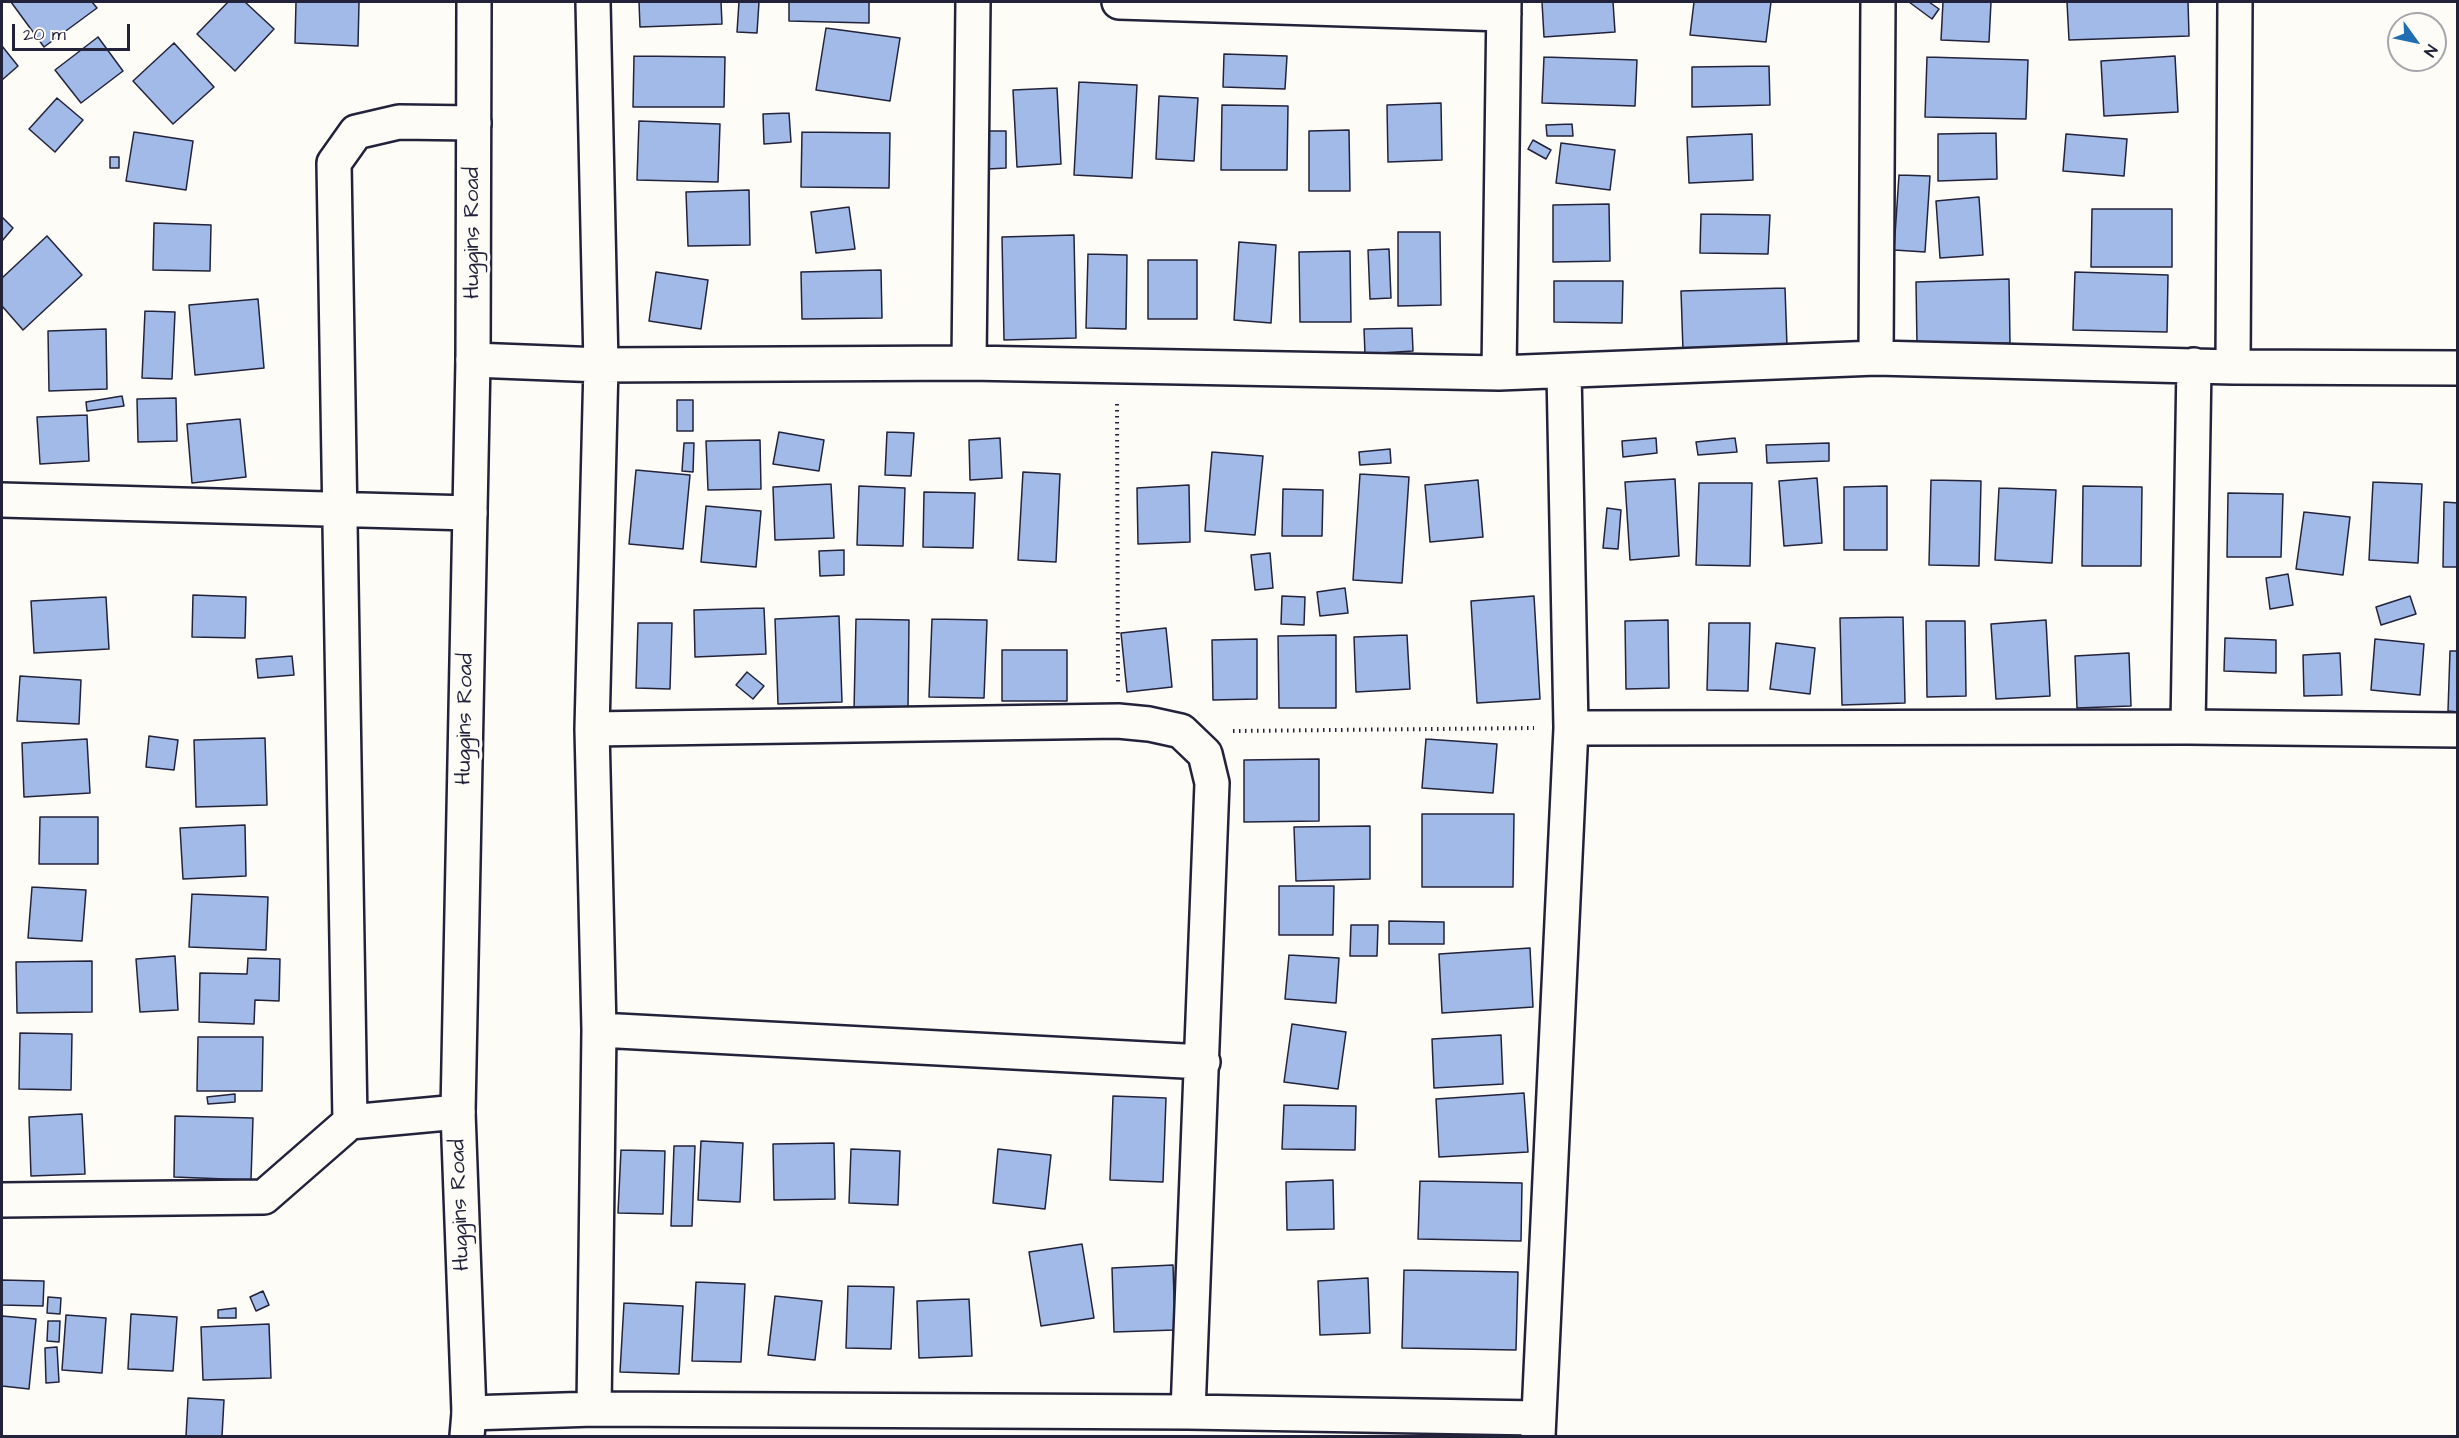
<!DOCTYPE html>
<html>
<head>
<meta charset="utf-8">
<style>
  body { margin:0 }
  #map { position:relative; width:2459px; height:1438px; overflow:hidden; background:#fdfcf7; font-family:"Architects Daughter",sans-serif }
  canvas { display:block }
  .frame { position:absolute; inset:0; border:3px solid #22223b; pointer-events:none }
  .north { position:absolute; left:2387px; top:12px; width:60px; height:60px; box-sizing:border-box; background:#fdfcf7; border:2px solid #a5a5ac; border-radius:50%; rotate:123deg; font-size:16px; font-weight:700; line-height:24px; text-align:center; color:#22223b }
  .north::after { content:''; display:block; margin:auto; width:21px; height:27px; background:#1f6fb2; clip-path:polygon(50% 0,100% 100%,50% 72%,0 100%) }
  .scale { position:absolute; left:12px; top:24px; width:118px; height:27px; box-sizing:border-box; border:3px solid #22223b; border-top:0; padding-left:8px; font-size:18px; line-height:21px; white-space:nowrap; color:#22223b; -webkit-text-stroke:4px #fdfcf7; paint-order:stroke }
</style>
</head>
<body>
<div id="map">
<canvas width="2459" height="1438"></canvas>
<div class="frame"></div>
<div class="north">N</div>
<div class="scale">20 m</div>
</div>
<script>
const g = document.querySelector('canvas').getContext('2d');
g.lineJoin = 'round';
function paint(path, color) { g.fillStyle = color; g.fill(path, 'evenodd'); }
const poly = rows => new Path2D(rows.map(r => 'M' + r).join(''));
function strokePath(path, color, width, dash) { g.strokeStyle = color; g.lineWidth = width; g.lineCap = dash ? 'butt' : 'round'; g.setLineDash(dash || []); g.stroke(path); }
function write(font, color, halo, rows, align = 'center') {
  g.font = font + ' "Architects Daughter",sans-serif'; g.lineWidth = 6; g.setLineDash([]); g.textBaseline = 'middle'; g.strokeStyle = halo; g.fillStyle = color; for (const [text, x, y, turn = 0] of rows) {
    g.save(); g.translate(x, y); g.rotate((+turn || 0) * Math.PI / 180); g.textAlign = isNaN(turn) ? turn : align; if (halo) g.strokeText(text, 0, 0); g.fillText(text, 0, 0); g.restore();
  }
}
const building = poly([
  [11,2,92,2,97,8,44,47,11,2],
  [228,2,245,2,274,29,235,71,197,34,228,2],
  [296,2,359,2,358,46,295,43,296,2],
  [639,2,721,2,722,24,640,27,639,2],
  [739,2,759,2,757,33,737,32,739,2],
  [789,2,869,2,869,23,789,21,789,2],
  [1542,2,1613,2,1615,32,1544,37,1542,2],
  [1694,2,1771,2,1766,42,1690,35,1694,2],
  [1909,2,1929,2,1939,9,1932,19,1909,2],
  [1943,2,1991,2,1989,42,1941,40,1943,2],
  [2067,2,2188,2,2189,36,2069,40,2067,2],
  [826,28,900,38,890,101,816,90,826,28],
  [98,37,123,71,81,103,55,70,98,37],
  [174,43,214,87,173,124,133,81,174,43],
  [2,46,18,66,2,80,2,46],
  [1224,54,1287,56,1285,89,1223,87,1224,54],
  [634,56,725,57,724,107,633,107,634,56],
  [2175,56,2178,112,2104,116,2101,61,2175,56],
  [1544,57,1637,60,1635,106,1542,103,1544,57],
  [1927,57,2028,60,2026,119,1925,117,1927,57],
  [1769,66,1770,105,1692,107,1692,67,1769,66],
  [1079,82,1137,85,1132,178,1074,175,1079,82],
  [1057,88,1061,164,1017,167,1013,90,1057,88],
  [1159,96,1198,98,1194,161,1156,159,1159,96],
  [57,98,83,120,55,152,29,129,57,98],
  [1441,103,1442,160,1388,162,1387,105,1441,103],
  [1222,105,1288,106,1287,170,1221,170,1222,105],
  [789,113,791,142,764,144,763,114,789,113],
  [639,121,720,124,718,182,637,180,639,121],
  [1572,124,1573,136,1547,136,1546,125,1572,124],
  [1349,130,1350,191,1309,191,1309,131,1349,130],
  [988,131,1006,131,1006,168,988,169,988,131],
  [134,132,193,141,186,190,126,181,134,132],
  [802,132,890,133,889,188,801,187,802,132],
  [1996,133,1997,179,1938,181,1938,134,1996,133],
  [1752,134,1753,180,1689,183,1687,137,1752,134],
  [2066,134,2127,139,2124,176,2063,171,2066,134],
  [1533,140,1551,150,1546,159,1528,149,1533,140],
  [1561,143,1615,150,1610,190,1556,183,1561,143],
  [110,157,119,157,119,168,110,168,110,157],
  [1899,175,1930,176,1925,252,1894,250,1899,175],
  [749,190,750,245,688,246,686,192,749,190],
  [1979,197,1983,255,1940,258,1936,201,1979,197],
  [1609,204,1610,261,1553,262,1553,205,1609,204],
  [849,207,855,249,816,253,811,212,849,207],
  [2092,209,2172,209,2172,267,2091,267,2092,209],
  [1701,214,1770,215,1768,254,1700,253,1701,214],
  [2,217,13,228,2,241,2,217],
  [154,223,211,225,210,271,153,270,154,223],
  [1398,232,1440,232,1441,305,1398,306,1398,232],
  [1074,235,1076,338,1004,340,1002,237,1074,235],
  [47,236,82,275,23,330,2,306,2,278,47,236],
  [1239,242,1276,245,1271,323,1234,320,1239,242],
  [1389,249,1391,298,1370,299,1368,250,1389,249],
  [1350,251,1351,322,1300,322,1299,252,1350,251],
  [1088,254,1127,255,1126,329,1086,328,1088,254],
  [1148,260,1197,260,1197,319,1148,319,1148,260],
  [881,270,882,318,802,319,801,272,881,270],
  [656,272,708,280,701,329,649,321,656,272],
  [2075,272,2168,275,2167,332,2073,330,2075,272],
  [2009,279,2010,343,1917,345,1916,282,2009,279],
  [1554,281,1623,281,1622,323,1554,322,1554,281],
  [1785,288,1787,347,1683,351,1681,291,1785,288],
  [258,299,264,368,195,375,189,305,258,299],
  [145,311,175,312,172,379,142,378,145,311],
  [1412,328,1413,351,1365,354,1364,329,1412,328],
  [106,329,107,389,49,391,48,331,106,329],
  [122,396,124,406,87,411,86,402,122,396],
  [176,398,177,441,138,442,137,399,176,398],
  [677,400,693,400,693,431,677,431,677,400],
  [87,415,89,461,40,464,37,417,87,415],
  [240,419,246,477,192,483,187,424,240,419],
  [779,432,824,440,819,471,773,464,779,432],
  [887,432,914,433,911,476,885,475,887,432],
  [1000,438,1002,478,970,480,969,440,1000,438],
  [1656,438,1657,453,1623,457,1622,441,1656,438],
  [1735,438,1737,452,1698,455,1696,442,1735,438],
  [760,440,761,489,708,490,706,441,760,440],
  [684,443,694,443,693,472,682,471,684,443],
  [1829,443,1829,461,1767,463,1766,445,1829,443],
  [1390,449,1391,463,1360,465,1359,452,1390,449],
  [1212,452,1263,456,1255,535,1205,531,1212,452],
  [636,470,690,475,683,549,629,544,636,470],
  [1023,472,1060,474,1056,562,1018,560,1023,472],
  [1360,474,1409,477,1402,583,1353,580,1360,474],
  [1817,478,1822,543,1784,546,1779,481,1817,478],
  [1675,479,1679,556,1630,560,1625,482,1675,479],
  [1478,480,1483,537,1430,542,1425,485,1478,480],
  [1931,480,1981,481,1979,566,1929,565,1931,480],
  [2373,482,2422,484,2418,563,2369,560,2373,482],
  [1699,483,1752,483,1750,566,1696,565,1699,483],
  [831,484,834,538,775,540,773,487,831,484],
  [1189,485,1190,542,1138,544,1137,488,1189,485],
  [859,486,905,488,903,546,857,545,859,486],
  [1887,486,1887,550,1844,550,1844,487,1887,486],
  [2083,486,2142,487,2141,566,2082,566,2083,486],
  [1999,488,2056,490,2052,563,1995,560,1999,488],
  [1283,489,1323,490,1322,536,1282,536,1283,489],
  [924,492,975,493,973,548,923,547,924,492],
  [2228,493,2283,494,2281,557,2227,557,2228,493],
  [2444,502,2458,503,2458,567,2443,567,2444,502],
  [706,506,761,511,756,567,701,562,706,506],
  [1607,508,1621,510,1618,549,1603,548,1607,508],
  [2304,512,2350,517,2343,575,2296,569,2304,512],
  [844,550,844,575,820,576,819,551,844,550],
  [1270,553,1273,588,1255,590,1251,555,1270,553],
  [2288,574,2293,605,2270,609,2266,578,2288,574],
  [1345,588,1348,613,1320,616,1317,592,1345,588],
  [193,595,246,597,245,638,192,637,193,595],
  [1282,596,1305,597,1304,625,1281,624,1282,596],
  [1534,596,1540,699,1477,703,1471,601,1534,596],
  [2410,596,2416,614,2381,625,2376,607,2410,596],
  [106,597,109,649,34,653,31,601,106,597],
  [764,608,766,654,695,657,694,610,764,608],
  [839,616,842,702,778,704,775,619,839,616],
  [1903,617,1905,703,1842,705,1840,618,1903,617],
  [856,619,909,620,908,710,854,710,856,619],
  [932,619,987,620,984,698,929,697,932,619],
  [1668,620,1669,688,1626,689,1625,621,1668,620],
  [2046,620,2050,696,1996,699,1991,624,2046,620],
  [1926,621,1965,621,1966,696,1927,697,1926,621],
  [638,623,672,623,670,689,636,688,638,623],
  [1709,623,1750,623,1748,691,1707,690,1709,623],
  [1166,628,1172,687,1127,692,1121,633,1166,628],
  [1336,635,1336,708,1279,708,1278,636,1336,635],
  [1407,635,1410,689,1356,692,1354,637,1407,635],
  [2225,638,2276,640,2276,673,2224,671,2225,638],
  [1257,639,1257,699,1213,700,1212,640,1257,639],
  [2375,639,2424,644,2420,695,2371,690,2375,639],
  [1776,643,1815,648,1810,694,1770,689,1776,643],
  [1002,650,1067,650,1067,701,1002,701,1002,650],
  [2450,651,2458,651,2458,712,2448,711,2450,651],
  [2129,653,2131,706,2077,708,2075,656,2129,653],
  [2340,653,2342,695,2304,696,2303,655,2340,653],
  [292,656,294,675,258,678,256,659,292,656],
  [747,672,764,686,753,699,736,685,747,672],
  [20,676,81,680,79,724,17,721,20,676],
  [149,736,178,740,174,770,146,767,149,736],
  [265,738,267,805,196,807,194,740,265,738],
  [87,739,90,793,24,797,22,743,87,739],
  [1426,739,1497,744,1493,793,1422,788,1426,739],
  [1319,759,1319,821,1244,822,1244,760,1319,759],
  [1422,814,1514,814,1513,887,1422,887,1422,814],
  [40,817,98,817,98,864,39,864,40,817],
  [245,825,246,876,183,879,180,828,245,825],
  [1370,826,1370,879,1296,881,1294,827,1370,826],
  [1279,886,1334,886,1333,935,1279,935,1279,886],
  [32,887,86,890,82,941,28,938,32,887],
  [192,894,268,897,266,950,189,947,192,894],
  [1389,921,1444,922,1444,944,1389,944,1389,921],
  [1351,925,1378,925,1377,956,1350,956,1351,925],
  [1530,948,1533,1007,1442,1013,1439,954,1530,948],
  [1289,955,1339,958,1336,1003,1285,999,1289,955],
  [175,956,178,1010,140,1012,136,959,175,956],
  [248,958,280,959,279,1001,255,1000,254,1024,199,1022,200,973,247,974,248,958],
  [92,961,92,1012,17,1013,16,962,92,961],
  [1292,1024,1346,1032,1338,1089,1284,1082,1292,1024],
  [20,1033,72,1034,71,1090,19,1089,20,1033],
  [1501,1035,1503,1084,1434,1088,1432,1039,1501,1035],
  [198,1037,263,1037,262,1091,197,1091,198,1037],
  [1524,1093,1528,1152,1439,1157,1436,1099,1524,1093],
  [235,1094,235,1102,208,1104,207,1097,235,1094],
  [1113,1096,1166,1098,1163,1182,1110,1180,1113,1096],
  [1284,1105,1356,1106,1355,1150,1282,1149,1284,1105],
  [82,1114,85,1174,31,1176,29,1117,82,1114],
  [175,1116,253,1118,251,1180,174,1177,175,1116],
  [701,1141,743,1143,740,1202,698,1200,701,1141],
  [834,1143,835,1199,774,1200,773,1144,834,1143],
  [674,1146,695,1146,692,1226,671,1226,674,1146],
  [851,1149,900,1151,898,1205,849,1203,851,1149],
  [998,1149,1051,1155,1045,1209,993,1203,998,1149],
  [621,1150,665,1151,663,1214,618,1213,621,1150],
  [1333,1180,1334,1229,1287,1230,1286,1182,1333,1180],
  [1420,1181,1522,1183,1521,1241,1418,1239,1420,1181],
  [1082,1244,1094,1318,1041,1326,1029,1252,1082,1244],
  [1173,1265,1175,1330,1114,1332,1112,1268,1173,1265],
  [1404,1270,1518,1272,1516,1350,1402,1348,1404,1270],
  [1368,1278,1370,1333,1320,1335,1318,1281,1368,1278],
  [2,1280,44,1281,43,1306,2,1305,2,1280],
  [696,1282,745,1284,741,1362,692,1361,696,1282],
  [848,1286,894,1287,891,1349,846,1348,848,1286],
  [263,1291,269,1305,256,1311,250,1297,263,1291],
  [775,1296,822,1301,815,1360,768,1355,775,1296],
  [48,1297,61,1298,60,1314,47,1313,48,1297],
  [969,1299,972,1356,919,1358,917,1301,969,1299],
  [624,1303,683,1306,679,1374,620,1372,624,1303],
  [236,1308,236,1318,218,1318,218,1310,236,1308],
  [131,1314,177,1317,173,1371,128,1369,131,1314],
  [66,1315,106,1318,102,1373,62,1370,66,1315],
  [2,1316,36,1319,29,1389,2,1386,2,1316],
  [48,1321,60,1321,59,1342,47,1341,48,1321],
  [269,1324,271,1378,203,1380,201,1327,269,1324],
  [57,1347,59,1382,46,1383,45,1348,57,1347],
  [188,1398,224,1400,222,1436,186,1436,188,1398]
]);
paint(building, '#a2bae7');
strokePath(building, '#22223b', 1.5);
const minor = poly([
  [593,2,601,365,592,729,599,1030,594,1409],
  [1119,2,1504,14],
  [1876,358,1878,2],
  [473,360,601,365,969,363,1499,373,1876,358,2233,367,2458,368],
  [969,363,973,2],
  [2233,367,2235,2],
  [1499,373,1504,2],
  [2,500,470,513],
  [2188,727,2194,365],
  [1571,728,2188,727,2458,730],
  [592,729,1118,721,1149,724,1181,731,1205,754,1212,783,1188,1412],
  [599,1030,1203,1062],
  [350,1122,334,163,356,132,399,122,474,123],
  [2,1200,264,1197,350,1122,458,1112],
  [469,1413,594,1409,1188,1412,1537,1418],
  [1538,1436,1571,728,1564,371]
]);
const tertiary = poly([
  [467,1436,469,1413,458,1112,473,360,474,2]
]);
strokePath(minor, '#22223b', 38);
strokePath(tertiary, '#22223b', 38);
strokePath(poly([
  [1117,404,1118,684],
  [1233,731,1534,728]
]), '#22223b', 4, [1.5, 4.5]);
strokePath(minor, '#fdfcf7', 33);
strokePath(tertiary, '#fdfcf7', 33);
write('22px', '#22223b', '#fdfcf7', [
  ["Huggins Road",473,233,-90],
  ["Huggins Road",466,719,-89],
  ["Huggins Road",461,1205,-92]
]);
</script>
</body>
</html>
